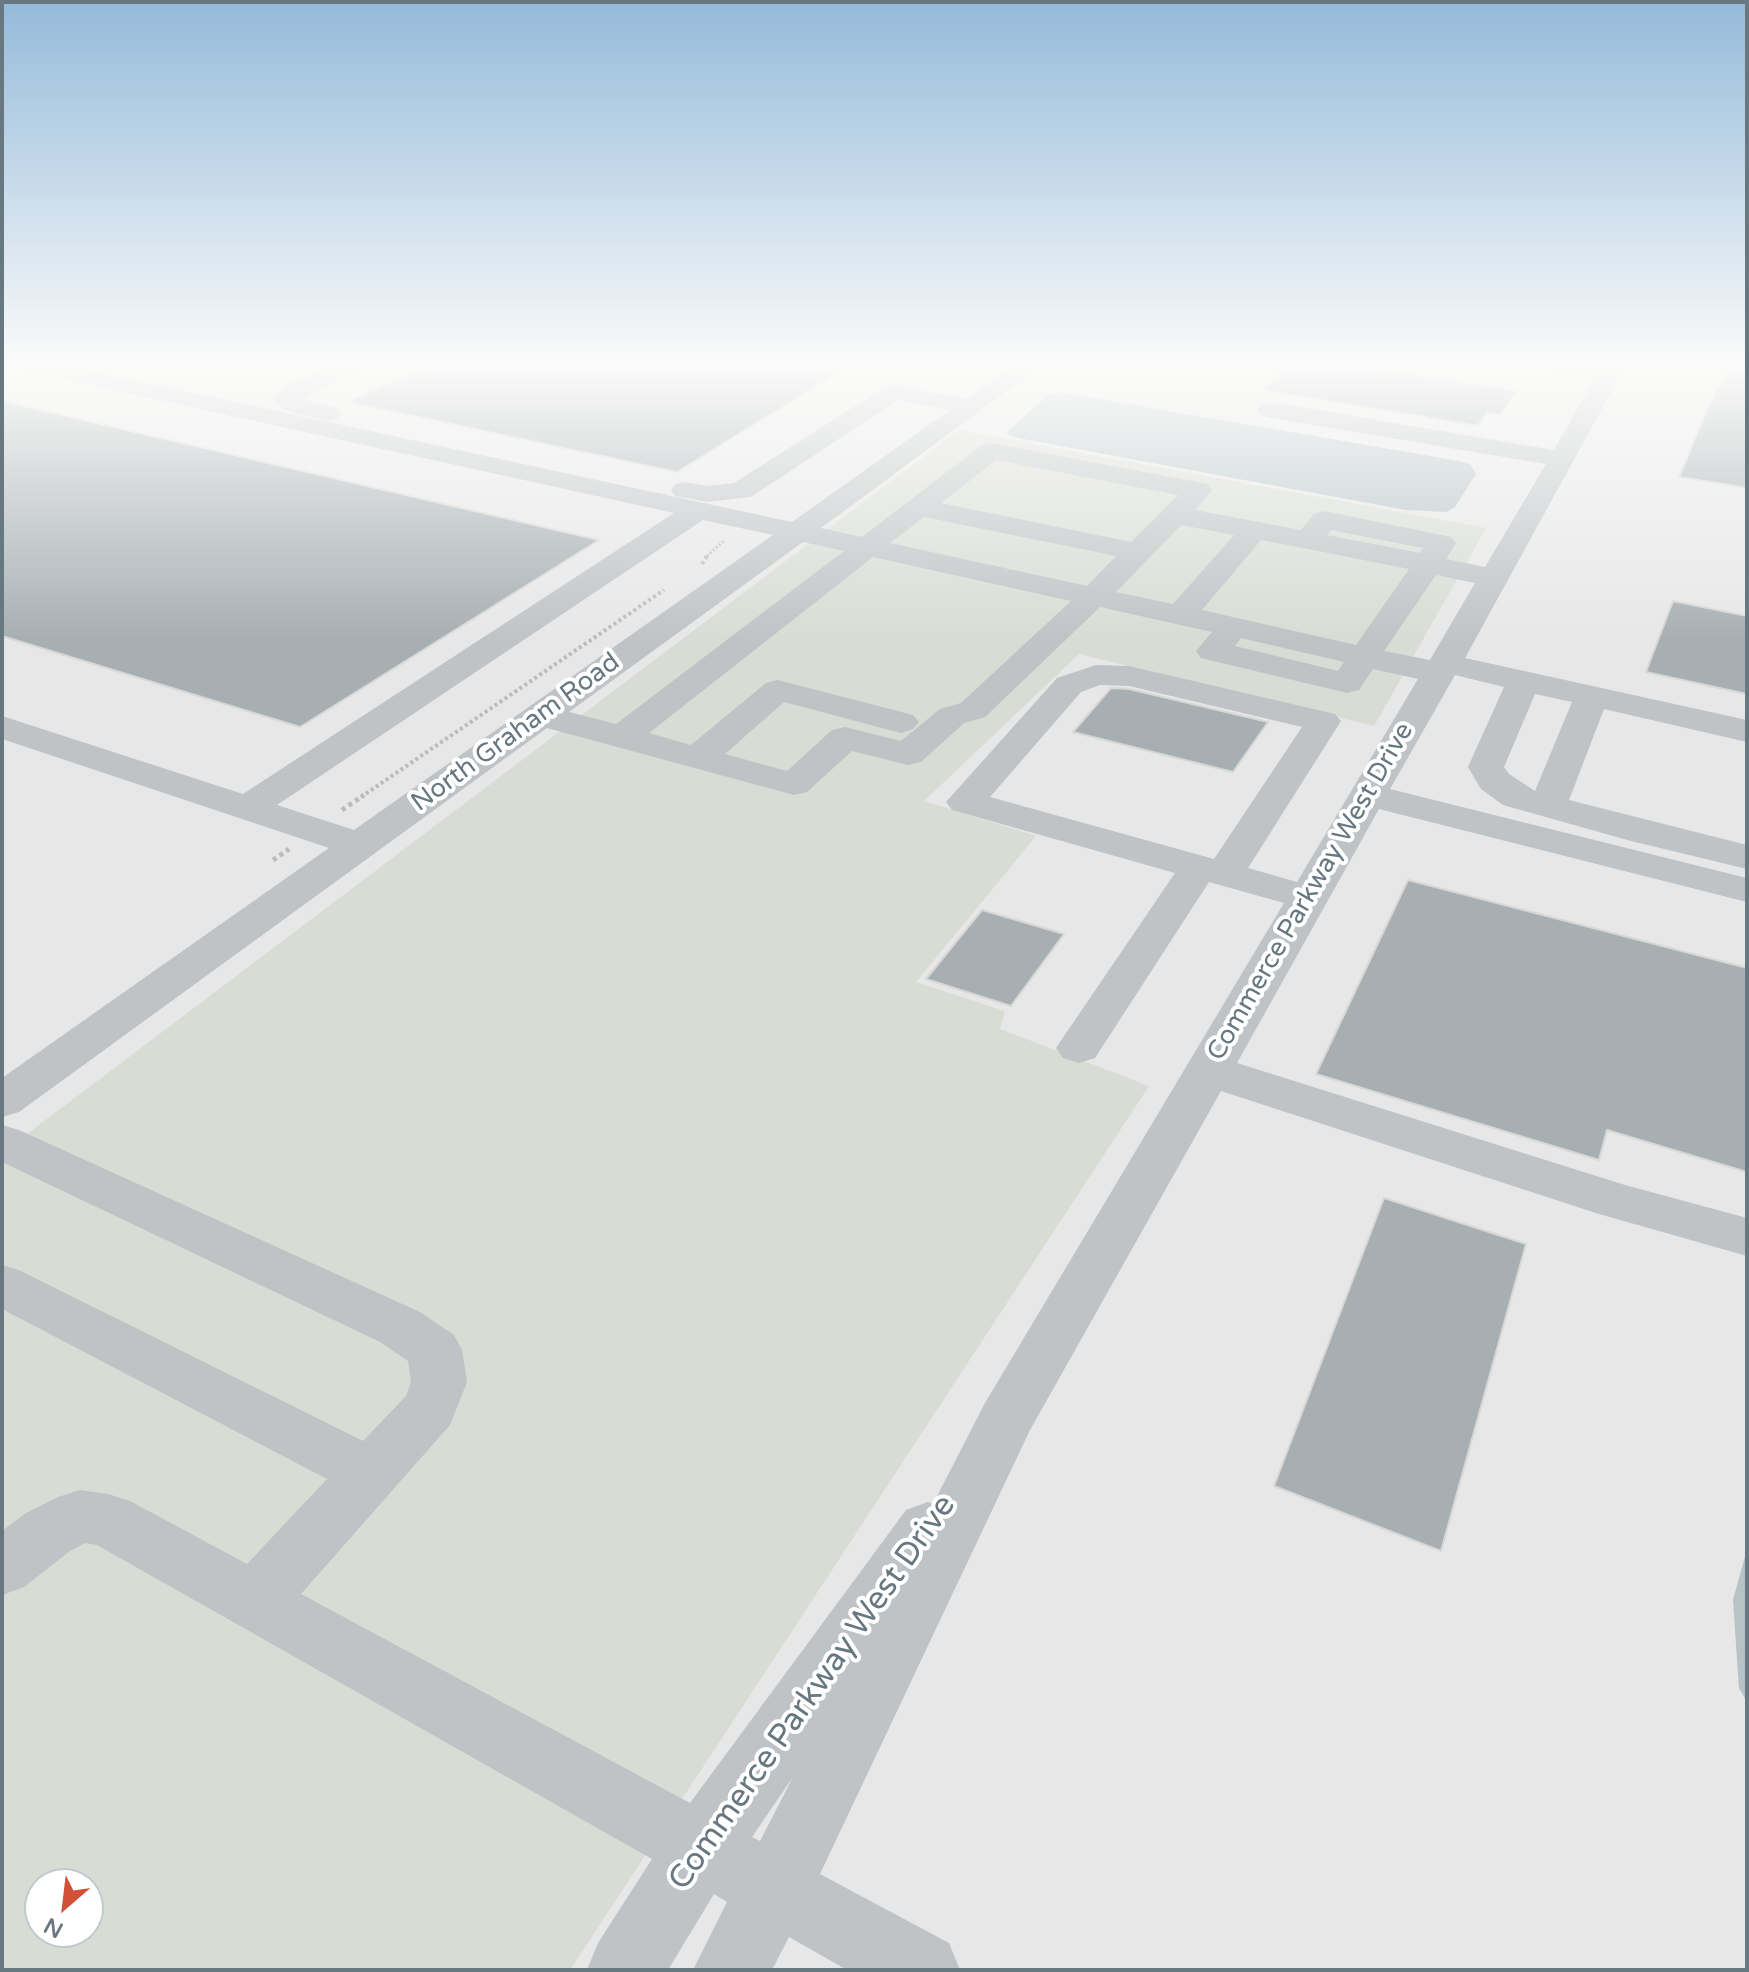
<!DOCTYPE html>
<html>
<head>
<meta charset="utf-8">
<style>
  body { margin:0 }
  #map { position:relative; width:1749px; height:1972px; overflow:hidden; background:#f6f6f3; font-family:"Varela Round",sans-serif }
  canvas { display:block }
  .frame { position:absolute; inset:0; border:4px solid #687881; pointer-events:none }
  .north { position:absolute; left:24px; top:1868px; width:80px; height:80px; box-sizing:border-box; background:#fff; border:2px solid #c3c9cd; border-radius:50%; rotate:208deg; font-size:22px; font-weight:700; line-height:32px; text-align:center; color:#687881 }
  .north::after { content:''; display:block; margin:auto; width:28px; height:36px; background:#d05038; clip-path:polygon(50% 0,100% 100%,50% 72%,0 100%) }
</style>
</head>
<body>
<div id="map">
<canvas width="1749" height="1972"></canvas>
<div class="frame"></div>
<div class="north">N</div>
</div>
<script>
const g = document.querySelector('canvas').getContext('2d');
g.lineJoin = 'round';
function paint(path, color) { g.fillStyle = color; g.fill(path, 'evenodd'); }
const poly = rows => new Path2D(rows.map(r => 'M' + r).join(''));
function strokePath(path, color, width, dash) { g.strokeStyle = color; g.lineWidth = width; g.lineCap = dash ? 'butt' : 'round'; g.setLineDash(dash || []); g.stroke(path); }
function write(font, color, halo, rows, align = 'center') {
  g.font = font + ' "Varela Round",sans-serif'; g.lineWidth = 8; g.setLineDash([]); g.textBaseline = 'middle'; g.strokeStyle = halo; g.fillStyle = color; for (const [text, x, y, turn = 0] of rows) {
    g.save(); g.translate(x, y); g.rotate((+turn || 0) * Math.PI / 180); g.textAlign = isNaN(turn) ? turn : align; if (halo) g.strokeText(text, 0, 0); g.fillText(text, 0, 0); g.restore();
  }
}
paint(poly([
  [2,365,1747,365,1747,1970,2,1970],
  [40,1884,88,1884,88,1932,40,1932]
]), '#e6e7e6');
paint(poly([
  [959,430,1486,528,1374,726,1079,654,924,801,1036,836,916,982,1005,1011,1000,1029,1149,1086,570,1970,2,1970,2,1153],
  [40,1884,88,1884,88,1932,40,1932]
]), '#d8dcd4');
paint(poly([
  [1065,393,1459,461,1470,464,1476,474,1455,507,1446,512,1406,510,1013,437,1006,433,1048,394],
  [1747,1549,1747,1702,1739,1688,1733,1600]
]), '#b7c3c6');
const building = poly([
  [430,365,851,365,677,472,347,402,430,365],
  [1287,365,1356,365,1517,391,1500,415,1487,413,1478,426,1263,390,1287,365],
  [1731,365,1747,365,1747,488,1679,477,1708,407,1731,365],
  [2,401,599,540,300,727,2,636,2,401],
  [1673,601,1747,616,1747,694,1646,672,1673,601],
  [1111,688,1129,689,1268,722,1233,772,1073,732,1111,688],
  [1408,880,1747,968,1747,1172,1607,1130,1599,1160,1316,1074,1408,880],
  [982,910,1064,934,1011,1006,926,979,982,910],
  [1384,1198,1526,1244,1441,1551,1274,1486,1384,1198]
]);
paint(building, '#a7afb3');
strokePath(building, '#d7d7d5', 2);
strokePath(poly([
  [707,556,725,540]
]), '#b9bcbe', 3, [2, 2]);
strokePath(poly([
  [702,564,708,554],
  [361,797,664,590]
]), '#b9bcbe', 4, [3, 3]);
strokePath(poly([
  [342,810,364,795],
  [273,860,289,849]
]), '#b9bcbe', 5, [4, 4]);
paint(poly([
  [20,365,64,365,792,522,950,410,898,400,751,497,708,502,675,496,671,490,675,484,685,482,708,486,734,483,885,387,894,385,967,399,1015,365,1042,365,821,528,862,537,982,445,991,443,1208,484,1212,490,1195,510,1301,530,1314,514,1324,511,1451,537,1456,543,1446,559,1485,567,1546,464,1270,418,1261,415,1257,410,1261,405,1270,402,1554,450,1595,378,1549,370,1545,365,1626,365,1465,658,1747,720,1747,742,1604,709,1569,800,1747,845,1747,869,1631,841,1503,805,1481,789,1468,767,1504,687,1455,675,1390,789,1747,878,1747,902,1379,809,1237,1063,1625,1185,1747,1218,1747,1256,1599,1214,1221,1091,1030,1430,820,1874,949,1943,960,1970,847,1970,789,1937,772,1970,693,1970,727,1902,714,1894,668,1970,587,1970,598,1943,652,1859,97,1545,85,1543,70,1551,24,1587,2,1595,2,1531,26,1513,58,1497,80,1490,108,1494,130,1501,247,1564,327,1479,2,1309,2,1265,21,1271,363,1441,406,1396,411,1382,408,1361,380,1342,2,1162,2,1125,19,1130,420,1312,454,1335,462,1350,467,1382,450,1425,301,1594,690,1803,906,1510,928,1502,933,1504,985,1403,1284,903,1209,882,1095,1058,1079,1063,1063,1058,1056,1048,1175,873,952,810,946,802,1057,678,1096,665,1129,666,1335,714,1341,721,1248,868,1297,882,1418,679,1373,669,1359,690,1347,693,1201,658,1196,651,1212,632,1100,607,985,717,964,723,921,762,908,765,852,751,807,792,794,795,547,728,19,1112,2,1117,2,1078,329,848,2,739,2,716,243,794,674,513,32,372,24,370,20,365],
  [996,460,1178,495,1131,542,941,503,996,460],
  [924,517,1116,556,1087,586,890,543,924,517],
  [703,520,773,535,354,830,277,805,703,520],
  [1181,525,1234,535,1173,604,1116,592,1181,525],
  [1331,530,1423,548,1420,553,1327,535,1331,530],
  [1261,540,1308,549,1409,569,1356,645,1202,610,1261,540],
  [803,542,844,551,616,724,569,712,803,542],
  [873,557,1071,601,961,703,940,709,901,741,845,727,832,730,787,771,725,754,784,702,901,733,913,729,919,722,913,715,778,680,766,683,691,745,649,733,873,557],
  [1436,575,1475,583,1430,660,1384,651,1436,575],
  [1241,638,1344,662,1338,671,1235,646,1241,638],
  [1100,685,1129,686,1302,727,1214,859,990,797,1081,692,1100,685],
  [1535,694,1572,702,1535,791,1509,774,1504,767,1535,694],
  [793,1777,760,1841,752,1837,793,1777],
  [335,365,367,365,363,370,300,399,337,408,341,413,337,418,328,421,283,410,274,398,285,386,335,365]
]), '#bfc3c6');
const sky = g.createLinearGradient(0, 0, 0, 641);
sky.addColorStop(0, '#94bada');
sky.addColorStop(0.57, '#fbfbfa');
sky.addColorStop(1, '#fbfbfa00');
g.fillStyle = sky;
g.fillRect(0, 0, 1749, 641);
write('26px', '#687881', '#fff', [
  ["North Graham Road",516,733,-36],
  ["Commerce Parkway West Drive",1311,892,-60]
]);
write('32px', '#687881', '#fff', [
  ["Commerce Parkway West Drive",813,1693,-55]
]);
</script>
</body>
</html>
